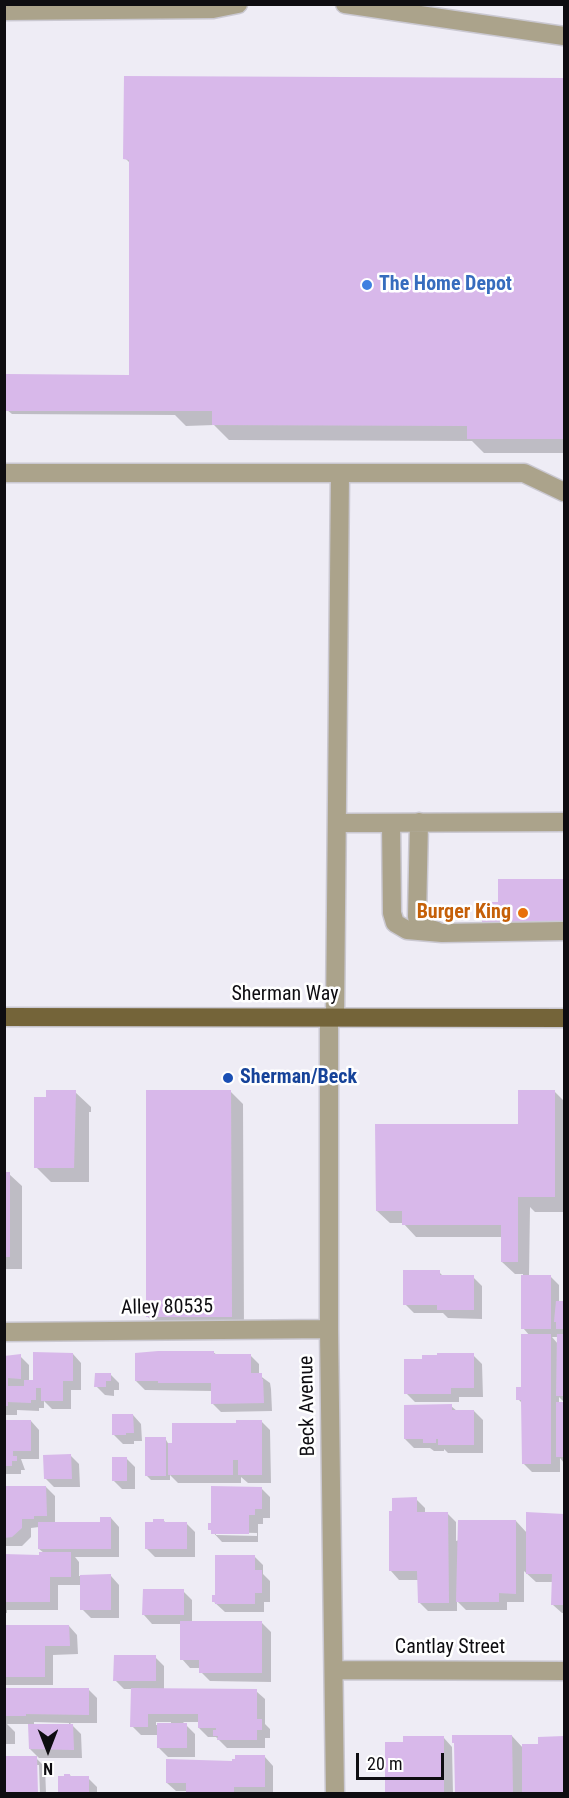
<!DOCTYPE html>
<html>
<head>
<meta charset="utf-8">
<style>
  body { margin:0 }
  #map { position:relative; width:569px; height:1798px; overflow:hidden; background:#eeecf5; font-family:"Roboto Condensed",sans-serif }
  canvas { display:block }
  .frame { position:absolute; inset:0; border:6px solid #0e0d11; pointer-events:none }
  .north { position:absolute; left:18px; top:1720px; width:60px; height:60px; -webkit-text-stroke:4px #fff; paint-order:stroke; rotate:180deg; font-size:16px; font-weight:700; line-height:24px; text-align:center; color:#0e0d11 }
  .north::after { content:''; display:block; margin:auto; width:21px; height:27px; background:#0e0d11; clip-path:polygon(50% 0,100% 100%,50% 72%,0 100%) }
  .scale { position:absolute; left:356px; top:1753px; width:88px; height:27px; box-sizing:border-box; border:3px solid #0e0d11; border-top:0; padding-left:8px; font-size:18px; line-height:21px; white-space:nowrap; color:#0e0d11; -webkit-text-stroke:4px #fff; paint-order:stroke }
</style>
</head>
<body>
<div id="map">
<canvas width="569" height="1798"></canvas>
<div class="frame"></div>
<div class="north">N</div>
<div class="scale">20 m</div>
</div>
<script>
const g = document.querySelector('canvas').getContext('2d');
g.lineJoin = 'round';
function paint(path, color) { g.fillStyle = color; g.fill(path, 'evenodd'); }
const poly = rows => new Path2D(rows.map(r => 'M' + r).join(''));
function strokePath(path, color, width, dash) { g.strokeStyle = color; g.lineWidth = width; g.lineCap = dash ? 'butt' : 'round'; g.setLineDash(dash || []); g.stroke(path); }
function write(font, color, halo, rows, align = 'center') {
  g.font = font + ' "Roboto Condensed",sans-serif'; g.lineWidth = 5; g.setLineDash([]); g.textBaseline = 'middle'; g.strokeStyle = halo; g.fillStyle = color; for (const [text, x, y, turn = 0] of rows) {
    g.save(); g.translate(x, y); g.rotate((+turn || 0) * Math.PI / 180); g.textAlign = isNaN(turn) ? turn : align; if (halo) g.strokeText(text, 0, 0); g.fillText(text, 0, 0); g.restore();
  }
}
paint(poly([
  [125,77,564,79,564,453,484,453,472,441,229,440,214,425,186,426,175,415,12,414,7,410,130,376,131,164,125,158],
  [500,880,564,880,564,937,500,903],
  [554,1091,564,1101,564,1212,535,1212,530,1207,529,1276,550,1276,559,1285,559,1303,564,1303,564,1402,559,1397,559,1403,564,1403,564,1463,560,1458,560,1472,532,1472,523,1463,523,1404,518,1399,523,1389,530,1336,523,1328,523,1274,515,1274,502,1262,502,1237,416,1237,403,1223,390,1223,377,1211,519,1126],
  [552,1337,558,1337,558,1344],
  [75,1092,91,1107,91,1112,89,1112,89,1182,51,1182,36,1167,47,1098],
  [231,1092,243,1104,244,1329,160,1329,148,1317],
  [4,1174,9,1174,22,1186,22,1269,4,1269],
  [439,1272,444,1277,473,1277,482,1286,482,1319,448,1318,443,1313,414,1313,405,1304],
  [213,1352,217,1355,250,1355,259,1364,259,1375,270,1383,271,1389,272,1411,221,1412,212,1403,212,1391,145,1390,136,1381],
  [73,1354,81,1363,81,1390,71,1390,71,1409,52,1409,44,1401,44,1408,39,1408,39,1411,17,1410,17,1415,4,1415,4,1357,20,1356,29,1365,29,1382,35,1382],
  [473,1355,482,1364,483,1397,459,1397,459,1402,415,1402,406,1393,424,1360],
  [111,1375,119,1383,119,1390,114,1390,114,1396,105,1395,96,1386],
  [451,1406,457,1411,474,1411,483,1420,483,1453,448,1453,444,1449,444,1451,434,1451,430,1448,414,1448,405,1439],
  [133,1415,141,1424,142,1441,134,1441,134,1444,123,1444,114,1435],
  [4,1421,31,1421,39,1430,39,1459,21,1459,25,1470,21,1470,21,1474,4,1474],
  [261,1421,270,1430,271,1483,248,1483,241,1477,241,1483,178,1483,170,1475,170,1480,151,1480,147,1476,165,1438,169,1445,238,1424],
  [71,1456,79,1464,80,1487,54,1487,45,1478],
  [126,1458,135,1467,135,1489,122,1489,113,1480],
  [46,1487,55,1496,55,1523,102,1523,111,1518,119,1527,119,1557,75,1557,79,1562,79,1576,111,1576,119,1585,119,1618,91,1618,82,1609,81,1585,58,1585,58,1610,7,1610,7,1613,4,1613,4,1556,40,1556,44,1553,39,1549,39,1527,31,1528,31,1537,22,1546,4,1546,4,1488],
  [261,1488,270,1497,270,1518,263,1518,263,1524,258,1524,258,1542,222,1542,210,1529],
  [216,1532,257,1533,257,1536,216,1535],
  [416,1499,425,1508,425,1514,447,1513,456,1522,456,1541,516,1521,527,1533,551,1516,564,1516,564,1613,562,1613,553,1605,553,1582,536,1582,524,1571,524,1602,507,1602,507,1610,466,1610,457,1601,457,1611,428,1611,419,1602,419,1580,399,1580,391,1571],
  [164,1521,166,1523,186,1523,195,1532,195,1557,155,1557,146,1548],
  [254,1556,263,1565,263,1574,270,1581,270,1602,264,1602,264,1612,225,1612,213,1601],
  [183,1591,192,1600,192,1623,262,1623,271,1632,271,1682,210,1681,201,1672,201,1668,190,1668,182,1659,182,1624,152,1624,144,1615],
  [69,1626,77,1635,78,1654,53,1655,53,1685,4,1685,4,1627],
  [155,1657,164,1666,164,1690,256,1691,265,1699,265,1724,270,1729,270,1738,265,1738,265,1748,227,1748,216,1737,208,1737,199,1728,199,1722,183,1722,195,1734,195,1757,168,1757,159,1748,159,1735,141,1735,132,1726,132,1689,124,1689,115,1680],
  [156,1722,171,1722,171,1725,156,1725],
  [89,1690,97,1698,97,1723,70,1723,81,1734,82,1758,39,1758,30,1749,30,1724,7,1724,15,1732,15,1744,6,1744,6,1748,4,1748,4,1691],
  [34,1722,69,1723,69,1725,34,1726],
  [512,1736,523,1748,539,1745,539,1738,564,1738,564,1794,456,1794],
  [444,1738,452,1747,453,1794,386,1794,404,1743],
  [265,1757,273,1766,273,1794,187,1794,187,1791,176,1791,167,1783],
  [36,1758,45,1767,46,1793,55,1794,40,1794,39,1765,36,1765],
  [70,1775,72,1778,88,1778,97,1787,97,1794,59,1794]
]), '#0003');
paint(poly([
  [124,76,564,78,564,439,467,439,467,426,212,425,212,411,6,411,6,374,129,375,129,160,123,159],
  [498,879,564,879,564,925,482,925,482,902,498,902],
  [46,1090,76,1090,74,1168,34,1168,34,1097,46,1097],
  [146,1090,231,1090,232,1317,146,1317],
  [518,1090,555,1090,555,1197,518,1197,518,1262,501,1262,501,1225,402,1225,402,1211,376,1211,375,1124,518,1124],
  [4,1172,10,1172,10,1257,4,1257],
  [403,1270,440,1270,440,1275,474,1275,474,1310,437,1310,437,1305,403,1305],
  [521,1275,551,1275,551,1329,521,1329],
  [556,1301,564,1301,564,1329,556,1329,556,1322,554,1322],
  [521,1334,551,1334,551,1464,522,1464,521,1400,516,1400,516,1387,521,1387],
  [557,1334,564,1334,564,1396,556,1396],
  [158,1351,214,1351,214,1354,251,1354,251,1373,262,1373,262,1379,263,1379,264,1403,211,1404,211,1383,158,1383,158,1381,135,1381,135,1353],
  [33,1352,73,1353,73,1381,63,1381,63,1401,41,1401,41,1388,36,1388,36,1400,31,1400,31,1403,8,1402,8,1406,4,1406,4,1356,21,1354,21,1379,8,1378,8,1386,24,1386,24,1380,33,1380],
  [437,1353,474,1353,474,1388,451,1388,451,1394,404,1394,404,1359,422,1359,422,1355,437,1355],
  [95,1373,111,1373,111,1381,106,1381,106,1387,94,1387],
  [556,1402,564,1402,564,1457,556,1457],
  [452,1404,452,1410,474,1410,474,1445,438,1445,438,1439,436,1439,436,1443,423,1443,423,1439,404,1439,404,1405],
  [112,1414,133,1414,134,1433,126,1433,126,1435,112,1435],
  [4,1420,31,1420,31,1451,13,1451,13,1456,17,1456,17,1461,12,1461,12,1466,4,1466],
  [236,1420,262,1420,262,1475,238,1475,238,1460,233,1460,233,1475,168,1475,168,1443,172,1443,172,1423,236,1423],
  [145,1437,166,1437,166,1476,145,1476],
  [71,1454,72,1479,44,1479,43,1455],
  [112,1457,127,1457,127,1481,112,1481],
  [4,1486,46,1486,47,1516,34,1516,34,1519,22,1519,22,1528,12,1537,4,1538],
  [211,1486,262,1487,262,1509,255,1509,255,1515,249,1515,249,1534,211,1534,211,1530,208,1530,208,1523,211,1523],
  [417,1497,417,1512,448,1512,449,1603,418,1603,417,1571,389,1571,389,1511,392,1511,392,1498],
  [526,1512,564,1514,564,1605,551,1605,552,1574,526,1574],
  [100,1517,111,1517,111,1549,38,1549,38,1522,100,1522],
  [153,1519,164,1519,164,1522,187,1522,187,1549,145,1549,145,1522,153,1522],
  [458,1520,516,1520,516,1594,499,1593,499,1602,456,1602],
  [39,1552,71,1552,71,1577,50,1577,50,1602,4,1602,4,1554,39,1555],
  [215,1555,255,1555,255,1570,262,1570,262,1593,255,1593,255,1604,215,1604,215,1602,212,1602,212,1595,215,1595],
  [111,1574,111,1610,80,1610,80,1575],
  [143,1589,184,1589,184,1615,142,1615],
  [180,1621,262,1621,262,1673,199,1673,199,1660,180,1660],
  [4,1625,69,1625,70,1646,45,1646,45,1677,4,1677],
  [114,1655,156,1655,156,1681,113,1681],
  [4,1688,89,1688,89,1715,26,1714,26,1716,4,1716],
  [131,1688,257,1689,257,1719,262,1719,262,1730,257,1730,257,1740,217,1740,218,1736,213,1736,213,1730,216,1730,216,1728,198,1728,198,1714,148,1714,148,1727,130,1727],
  [157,1723,187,1723,187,1748,157,1748],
  [28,1724,73,1724,74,1750,29,1749],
  [452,1735,512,1735,513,1794,455,1794,454,1743,452,1743],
  [403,1736,444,1736,444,1794,385,1794,385,1742,403,1742],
  [564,1736,564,1794,522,1794,522,1744,538,1744,538,1737],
  [235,1755,265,1755,265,1787,234,1787,234,1794,186,1794,186,1783,166,1783,166,1759,232,1761,232,1759,235,1759],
  [4,1756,37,1756,38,1794,4,1794],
  [64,1774,70,1774,70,1776,89,1776,89,1794,58,1794,58,1776,64,1776]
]), '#d8b8ea');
const minor = poly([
  [345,4,564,36],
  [4,11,213,9,238,4],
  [4,473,524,473,564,492],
  [419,822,417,917,425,927,437,931],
  [337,823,564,822],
  [391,823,392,913,395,923,407,930,442,933,564,931],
  [329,1017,329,1329,335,1794],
  [335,1017,340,473],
  [4,1332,329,1329],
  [335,1670,564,1671]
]);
const major = poly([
  [4,1017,564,1018]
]);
strokePath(minor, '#cac8d1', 21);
strokePath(major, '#cac8d1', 21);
strokePath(minor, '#aba38b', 18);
strokePath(major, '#746439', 18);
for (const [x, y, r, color] of [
  [367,285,6,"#3f7fe0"],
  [523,913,6,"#e8710a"],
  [228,1078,6,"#1a4fb4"]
]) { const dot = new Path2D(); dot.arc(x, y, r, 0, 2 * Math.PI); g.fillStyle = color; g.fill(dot); strokePath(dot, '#fff', 2); }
write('bold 20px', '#366cbe', '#fff', [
  ["The Home Depot",379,285]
], 'left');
write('bold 20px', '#c56008', '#fff', [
  ["Burger King",511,913]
], 'right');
write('20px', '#0e0d11', '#fff', [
  ["Sherman Way",285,995],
  ["Alley 80535",167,1308,-1],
  ["Beck Avenue",308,1406,-91],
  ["Cantlay Street",450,1648]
]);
write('bold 20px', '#164399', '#fff', [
  ["Sherman/Beck",240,1078]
], 'left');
</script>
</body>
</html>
